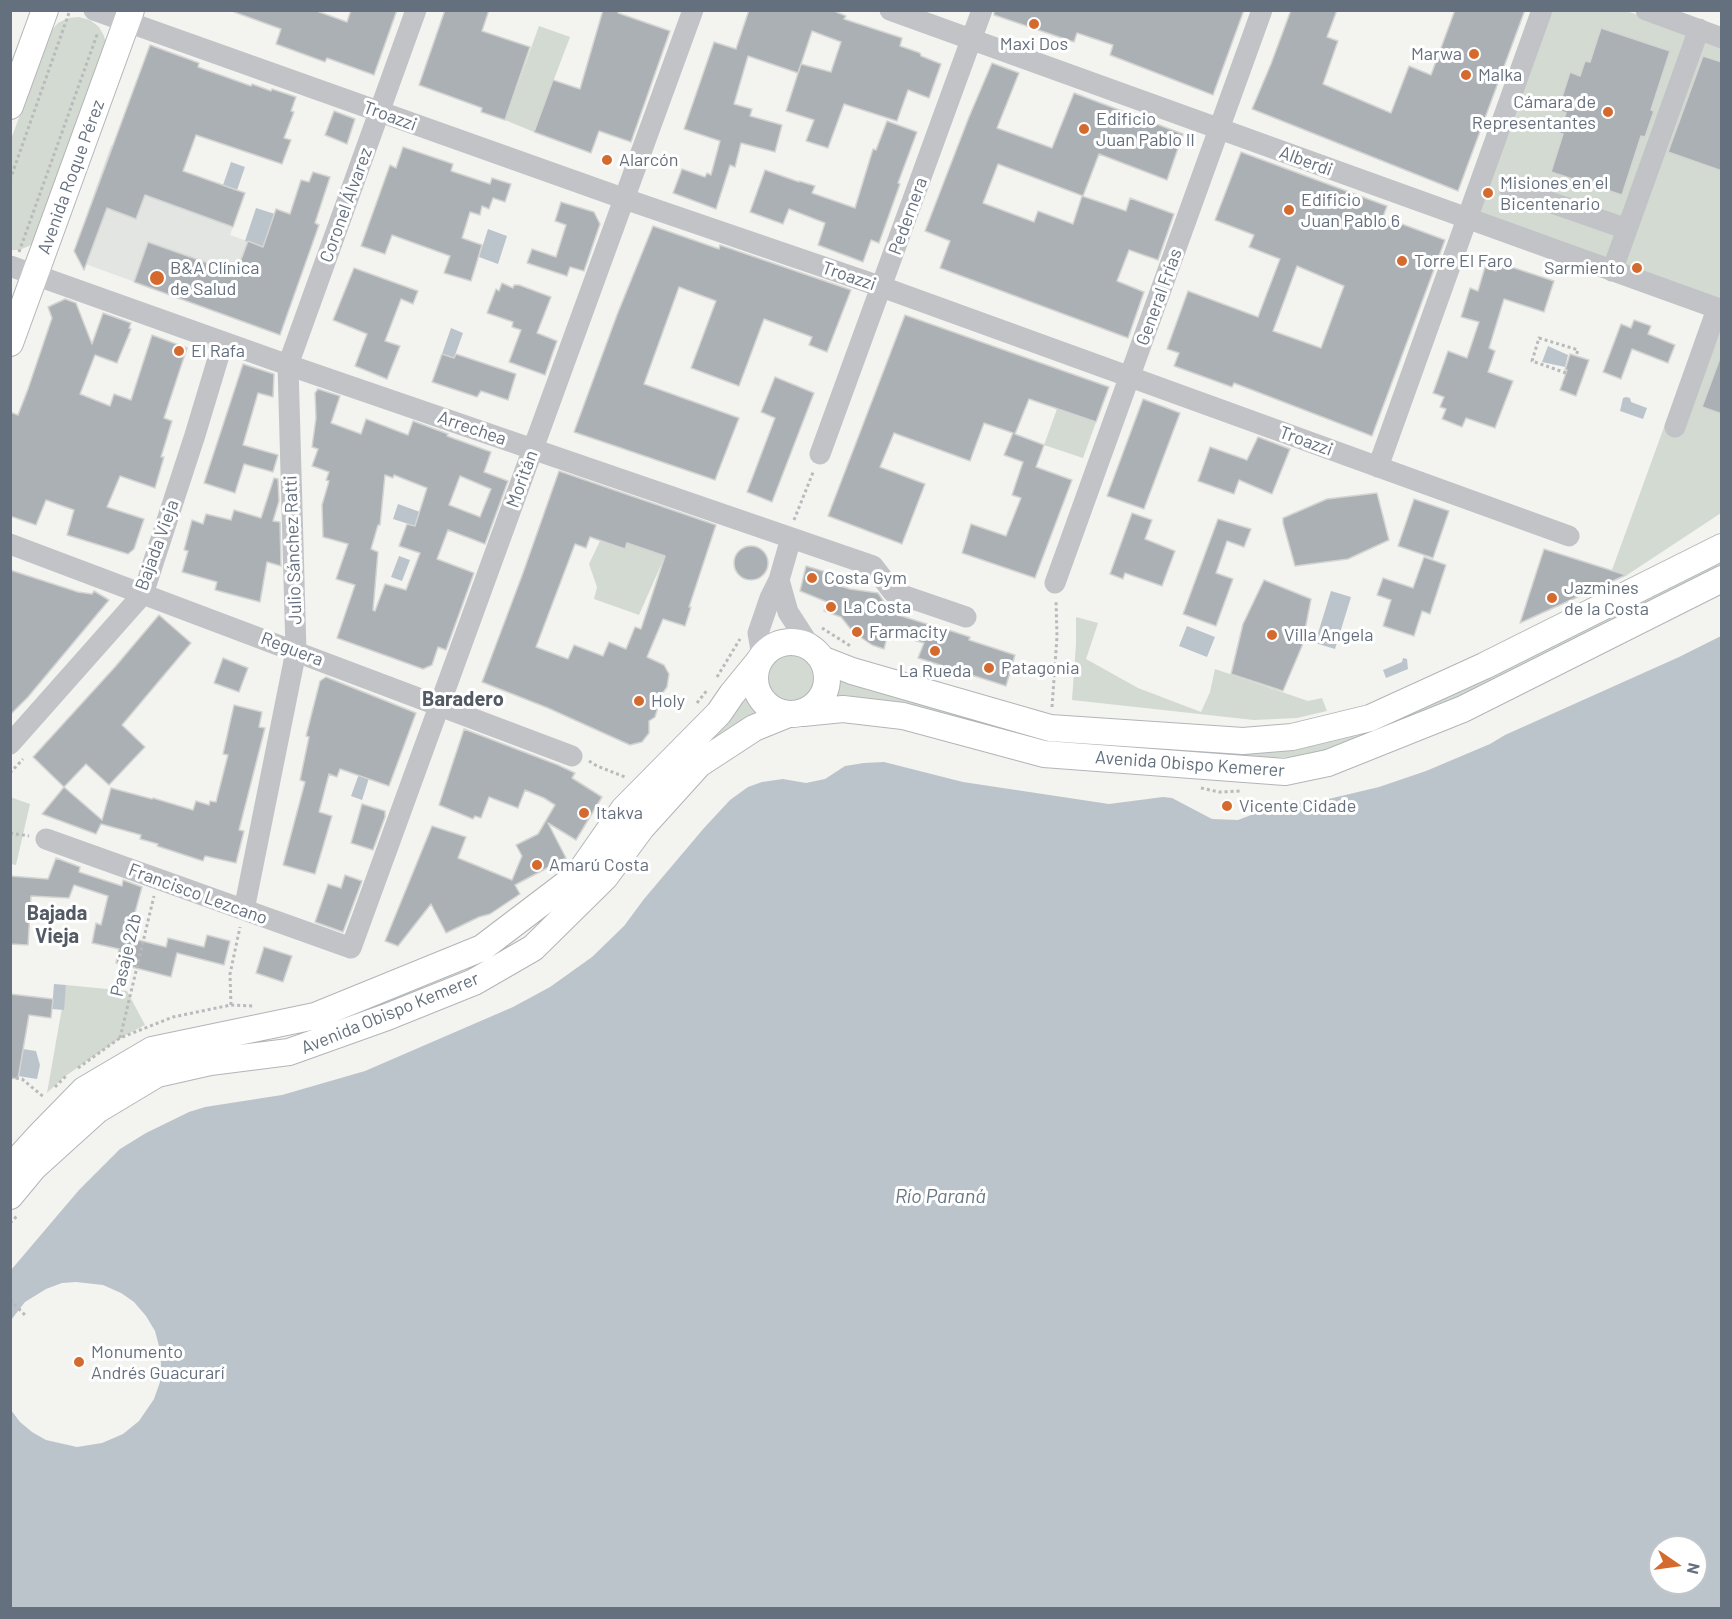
<!DOCTYPE html>
<html>
<head>
<meta charset="utf-8">
<style>
  body { margin:0 }
  #map { position:relative; width:1732px; height:1619px; overflow:hidden; background:#f3f3f0; font-family:Barlow,sans-serif }
  canvas { display:block }
  .frame { position:absolute; inset:0; border:12px solid #65707e; pointer-events:none }
  .north { position:absolute; left:1648px; top:1535px; width:60px; height:60px; box-sizing:border-box; background:#fff; border:2px solid #c1c6cb; border-radius:50%; rotate:103deg; font-size:16px; font-weight:700; line-height:24px; text-align:center; color:#65707e }
  .north::after { content:''; display:block; margin:auto; width:21px; height:27px; background:#d56a2e; clip-path:polygon(50% 0,100% 100%,50% 72%,0 100%) }
</style>
</head>
<body>
<div id="map">
<canvas width="1732" height="1619"></canvas>
<div class="frame"></div>
<div class="north">N</div>
</div>
<script>
const g = document.querySelector('canvas').getContext('2d');
g.lineJoin = 'round';
function paint(path, color) { g.fillStyle = color; g.fill(path, 'evenodd'); }
const poly = rows => new Path2D(rows.map(r => 'M' + r).join(''));
function strokePath(path, color, width, dash) { g.strokeStyle = color; g.lineWidth = width; g.lineCap = dash ? 'butt' : 'round'; g.setLineDash(dash || []); g.stroke(path); }
function write(font, color, halo, rows, align = 'center') {
  g.font = font + ' Barlow,sans-serif'; g.lineWidth = 6; g.setLineDash([]); g.textBaseline = 'middle'; g.strokeStyle = halo; g.fillStyle = color; for (const [text, x, y, turn = 0] of rows) {
    g.save(); g.translate(x, y); g.rotate((+turn || 0) * Math.PI / 180); g.textAlign = isNaN(turn) ? turn : align; if (halo) g.strokeText(text, 0, 0); g.fillText(text, 0, 0); g.restore();
  }
}
paint(poly([
  [111,145,245,193,230,235,306,262,280,335,80,262,74,251]
]), '#e3e5e3');
paint(poly([
  [1542,11,1627,11,1721,46,1721,513,1627,575,1612,570,1706,312,1469,216],
  [79,17,90,20,99,27,104,36,107,47,37,240,29,246,19,250,11,250,10,142,51,31,58,23,68,18],
  [539,26,570,37,534,132,505,120],
  [1057,409,1096,422,1083,458,1044,445],
  [600,541,624,549,627,543,665,556,639,615,594,599,597,587,589,564],
  [1721,560,1721,566,1479,690,1368,737,1309,756,1252,759,1046,742,905,705,844,695,831,698,837,675,848,679,1250,751,1302,748,1330,741,1364,730],
  [1076,617,1098,623,1086,659,1138,688,1201,712,1210,692,1215,669,1308,701,1322,698,1327,711,1297,718,1254,720,1072,700,1076,644],
  '761 678a30 30 0 1 1 60 0a30 30 0 1 1-60 0Z',
  [747,687,749,694,755,704,759,708,767,711,707,741],
  [10,797,30,804,16,865,11,864],
  [66,985,127,991,145,1025,120,1038,64,1077,47,1093]
]), '#d3dad1');
paint(poly([
  [231,162,245,167,237,190,223,185],
  [256,208,275,214,263,247,245,241],
  [488,229,507,236,498,264,479,257],
  [451,328,463,333,454,358,442,354],
  [1548,346,1568,355,1565,367,1542,362],
  [1626,397,1630,398,1631,402,1647,408,1643,419,1620,411,1623,398],
  [398,504,420,512,415,526,393,519],
  [399,556,410,560,402,581,391,577],
  [1331,591,1351,597,1335,649,1315,643],
  [1187,626,1215,637,1207,657,1179,646],
  [1721,636,1721,1608,11,1608,11,1410,20,1422,32,1432,46,1440,77,1447,102,1443,123,1434,139,1421,154,1399,160,1382,161,1364,159,1346,155,1331,146,1316,134,1302,121,1293,103,1285,76,1282,62,1283,46,1289,25,1302,11,1320,11,1270,79,1190,120,1149,146,1133,189,1112,205,1107,282,1095,365,1071,513,1007,550,987,592,957,624,926,644,899,704,828,730,800,748,787,762,782,783,779,806,783,825,779,845,766,864,763,884,762,963,782,1109,804,1163,797,1172,798,1212,819,1238,820,1259,812,1271,801,1297,803,1320,801,1379,787,1426,771,1490,744,1505,735,1679,657],
  [1660,1547,1696,1547,1696,1583,1660,1583],
  [1403,658,1407,659,1408,669,1386,678,1383,670,1402,662],
  [359,774,369,778,362,800,351,796],
  [54,984,66,985,64,1010,52,1009],
  [23,1049,36,1051,40,1065,37,1079,18,1076]
]), '#bcc4cb');
const building = poly([
  [234,10,314,10,347,22,351,10,397,10,374,75,327,58,325,62,276,44,281,29,234,12,234,10],
  [445,10,489,10,482,31,530,47,505,120,481,112,482,108,419,85,445,10],
  [603,10,619,10,618,13,670,31,631,142,599,131,591,153,534,132,553,80,580,89,603,10],
  [749,10,832,10,846,16,844,19,902,38,900,46,920,53,921,56,941,64,929,98,908,90,897,121,844,104,828,148,806,141,814,120,786,111,801,64,798,73,748,56,734,104,752,109,750,116,782,125,775,152,741,143,735,167,730,165,716,209,673,193,682,169,705,177,707,173,711,175,720,141,684,129,714,42,736,49,749,10],
  [812,31,841,42,831,72,801,64,812,31],
  [994,10,1244,10,1213,95,1110,55,1113,45,1077,33,1074,42,994,15,994,10],
  [1291,10,1337,10,1327,37,1338,41,1323,84,1391,113,1409,66,1431,75,1455,10,1525,10,1458,191,1252,109,1271,64,1291,10],
  [1601,28,1670,51,1651,110,1654,111,1645,137,1641,136,1622,195,1551,172,1563,134,1559,133,1566,113,1558,110,1570,72,1580,76,1585,61,1590,62,1601,28],
  [150,45,199,63,198,67,251,86,252,84,271,91,272,89,296,97,291,111,294,112,284,138,291,140,282,164,196,135,183,171,245,193,233,227,145,195,136,219,107,208,84,270,74,251,150,45],
  [1703,56,1722,62,1722,171,1668,152,1703,56],
  [992,63,1019,73,997,128,1052,148,1074,93,1183,134,1167,180,1099,154,1083,196,998,164,983,203,1034,222,1038,211,1073,224,1082,196,1126,211,1130,198,1174,214,1158,260,1129,250,1117,281,1144,292,1128,338,940,268,950,241,925,231,969,117,992,63],
  [334,111,355,119,347,144,325,135,334,111],
  [887,121,917,132,898,183,900,184,879,243,871,240,863,262,818,245,825,223,789,209,783,224,750,212,765,170,799,182,799,181,815,186,812,193,855,208,873,149,876,150,887,121],
  [403,147,453,164,451,171,490,184,492,178,511,184,505,202,493,198,489,209,482,206,480,215,470,212,462,238,482,245,471,281,444,273,450,256,392,235,385,254,361,246,390,165,396,168,403,147],
  [1241,152,1387,206,1383,217,1445,240,1372,436,1234,383,1232,387,1174,366,1179,353,1167,349,1188,291,1258,317,1280,259,1249,247,1254,235,1215,220,1241,152],
  [1297,266,1344,286,1321,348,1273,331,1297,266],
  [313,172,330,177,315,223,319,225,280,335,134,282,148,242,236,273,248,241,263,247,276,209,290,214,301,180,309,182,313,172],
  [561,202,594,212,600,224,584,271,570,267,567,276,527,263,532,249,556,257,566,225,555,221,561,202],
  [653,226,719,249,720,245,851,290,827,352,809,345,812,337,764,319,739,386,691,368,716,301,679,287,644,384,739,418,715,480,574,432,617,315,653,226],
  [1499,263,1554,281,1544,312,1504,299,1489,348,1495,351,1488,372,1513,381,1495,428,1466,418,1462,427,1442,419,1446,409,1440,407,1444,397,1433,393,1448,351,1467,358,1479,322,1461,317,1470,288,1478,291,1485,267,1496,271,1499,263],
  [354,268,418,291,413,304,401,299,385,341,400,346,387,379,355,366,367,334,333,320,354,268],
  [502,283,513,288,514,285,519,285,551,297,537,333,557,341,545,375,509,362,521,330,512,327,513,322,487,313,496,289,499,291,502,283],
  [65,299,76,303,92,344,103,313,131,323,129,328,131,329,117,363,95,355,80,394,110,406,114,394,131,400,152,335,187,348,164,418,172,421,161,457,164,457,155,488,120,476,107,507,144,519,134,549,128,554,67,535,74,510,46,500,36,525,10,516,10,412,18,415,28,389,52,318,48,307,65,299],
  [905,315,1109,387,1096,422,1029,399,1015,434,1044,445,1036,467,1072,480,1035,578,962,553,971,524,1006,536,1021,498,1012,495,1023,462,1004,455,1013,433,984,423,970,461,894,433,880,467,925,484,902,544,828,516,905,315],
  [1634,320,1651,326,1648,334,1675,345,1668,363,1632,349,1621,379,1603,372,1621,324,1631,328,1634,320],
  [442,354,454,358,456,354,516,374,508,400,481,391,477,397,432,382,442,354],
  [1570,354,1589,360,1576,396,1560,390,1567,370,1565,370,1570,354],
  [1720,358,1722,358,1722,414,1702,407,1720,358],
  [243,364,274,374,273,397,258,393,243,445,278,455,273,472,244,464,235,493,204,483,243,364],
  [775,377,814,393,772,502,747,492,775,418,761,412,775,377],
  [318,389,340,396,331,423,361,434,366,419,408,435,413,421,448,434,447,436,491,452,484,472,508,481,485,544,448,530,437,559,474,573,446,650,438,647,432,665,423,669,337,638,355,585,336,579,348,544,323,537,322,505,329,481,326,480,329,472,312,466,318,449,312,447,316,418,315,393,318,389],
  [385,475,393,478,394,475,427,488,415,526,407,524,399,546,420,553,406,590,385,584,375,611,373,610,378,552,371,549,378,525,380,525,385,475],
  [460,476,491,489,480,517,449,505,460,476],
  [1143,399,1180,413,1144,509,1107,496,1143,399],
  [1258,437,1290,449,1272,494,1239,480,1234,494,1198,481,1210,447,1247,460,1258,437],
  [559,471,716,525,689,607,691,607,685,626,663,619,647,657,664,665,669,674,667,687,662,694,655,717,649,721,649,733,642,742,630,745,548,708,482,682,523,573,559,471],
  [590,537,625,549,627,543,665,556,641,629,635,627,626,649,609,642,603,656,574,645,568,659,536,647,575,544,586,548,590,537],
  [274,478,278,479,279,501,273,521,280,522,281,566,267,562,260,602,215,590,217,582,182,572,188,551,184,550,192,520,203,524,206,514,231,520,234,510,261,518,274,478],
  [1377,493,1389,540,1348,559,1295,566,1283,523,1283,518,1327,499,1377,493],
  [1414,499,1449,511,1433,558,1398,546,1414,499],
  [1132,513,1152,520,1145,539,1175,551,1162,586,1125,573,1123,579,1110,574,1132,513],
  [1218,519,1251,529,1244,547,1227,541,1216,573,1233,579,1216,626,1183,614,1218,519],
  '734 563a17 17 0 1 1 34 0a17 17 0 1 1-34 0Z',
  [1544,549,1626,575,1520,623,1544,549],
  [1424,557,1446,565,1430,614,1422,611,1414,636,1383,626,1391,600,1377,595,1383,578,1413,588,1424,557],
  [806,566,836,575,834,584,850,589,878,593,892,613,930,625,930,624,970,637,969,640,1015,655,1006,686,918,658,924,643,888,633,884,649,872,645,853,632,841,617,824,611,827,602,800,591,806,566],
  [10,570,78,592,92,594,94,591,109,600,28,697,10,715,10,570],
  [1264,580,1311,599,1302,646,1283,691,1231,674,1243,624,1264,580],
  [159,615,191,643,122,725,145,747,109,785,86,764,64,787,33,757,115,667,159,615],
  [223,658,248,668,239,692,214,683,223,658],
  [326,677,416,713,389,786,340,769,337,777,329,774,319,812,332,816,315,874,283,865,305,782,300,780,309,737,306,736,320,681,326,677],
  [234,705,262,712,259,727,265,728,239,830,244,831,236,863,205,856,203,861,157,846,158,844,140,839,141,835,101,824,96,834,42,814,64,787,102,820,111,788,152,799,153,798,193,810,196,801,209,805,210,801,216,802,228,755,223,754,234,705],
  [464,729,558,765,575,773,572,778,602,797,576,840,548,823,566,858,515,885,520,894,490,914,479,917,446,933,431,904,398,946,385,941,432,826,466,837,458,858,512,880,522,856,516,845,538,834,555,805,544,798,525,790,518,808,489,797,481,818,475,816,473,819,439,805,464,729],
  [362,804,385,811,385,817,373,850,351,843,362,804],
  [56,858,80,867,79,872,122,886,123,880,142,887,130,931,135,932,134,939,166,947,168,938,204,947,207,935,230,941,224,965,177,953,171,977,116,963,119,949,92,943,96,923,101,925,108,896,74,885,69,898,31,896,28,945,10,944,10,876,48,879,56,858],
  [345,875,362,881,343,932,315,922,328,884,341,888,345,875],
  [264,947,292,956,283,982,256,973,264,947],
  [10,994,53,999,51,1018,29,1015,18,1079,10,1078,10,994]
]);
paint(building, '#abb0b5');
strokePath(building, '#d4d5d2', 1.5);
const major = poly([
  [10,106,45,10],
  [10,343,131,10],
  '755 678a36 36 0 1 1 72 0a36 36 0 1 1-72 0Z',
  [824,660,852,671,1050,728,1243,741,1292,737,1370,718,1484,666,1722,547],
  [803,713,843,709,903,716,1044,754,1285,772,1328,763,1463,709,1722,579],
  [10,1168,41,1134,84,1090,152,1050,315,1016,482,948,578,875,624,809,719,713,732,694,759,661],
  [10,1196,34,1167,97,1110,157,1074,210,1062,289,1052,387,1017,474,982,533,948,605,877,642,827,699,764,754,728,786,715]
]);
strokePath(major, '#b2b5b8', 28);
strokePath(poly([
  [10,180,70,10],
  [19,252,98,32],
  [1566,373,1532,361,1539,338,1578,350,1576,356],
  [794,520,814,470],
  [822,628,852,647],
  [717,677,740,639],
  [697,703,708,689],
  [1052,707,1057,637,1056,600],
  [589,761,597,766,625,777],
  [10,773,23,759],
  [1201,788,1219,792,1242,791],
  [10,833,29,836],
  [231,1005,230,974,240,927],
  [120,1038,154,896],
  [78,1068,120,1038,173,1017,231,1005,255,1006],
  [10,1077,22,1079,45,1098],
  [55,1087,67,1075],
  [10,1223,17,1216],
  [10,1300,25,1315]
]), '#b8babc', 3, [3, 3]);
strokePath(poly([
  [94,10,625,199,882,287,1569,536],
  [890,10,1722,310],
  [1646,10,1722,38],
  [1509,188,1627,229],
  [10,266,288,365,873,566,893,592,966,617],
  [1612,271,1699,29],
  [1675,427,1717,309],
  [820,454,982,10],
  [1378,467,1542,10],
  [10,544,572,756],
  [779,580,788,612,810,646],
  [1055,583,1262,10],
  [762,656,758,633,770,598,779,580,791,538],
  [10,744,143,594,195,435,223,342],
  [46,839,351,948,693,10],
  [244,910,296,651,288,365,416,10]
]), '#c1c3c7', 21);
strokePath(major, '#fff', 26);
for (const [x, y, r, color] of [
  [1034,24,6,"#d56a2e"],
  [1474,54,6,"#d56a2e"],
  [1466,75,6,"#d56a2e"],
  [1608,112,6,"#d56a2e"],
  [1084,129,6,"#d56a2e"],
  [607,160,6,"#d56a2e"],
  [1488,193,6,"#d56a2e"],
  [1289,210,6,"#d56a2e"],
  [1402,261,6,"#d56a2e"],
  [1637,268,6,"#d56a2e"],
  [157,278,8,"#d56a2e"],
  [179,351,6,"#d56a2e"],
  [812,578,6,"#d56a2e"],
  [1552,598,6,"#d56a2e"],
  [831,607,6,"#d56a2e"],
  [857,632,6,"#d56a2e"],
  [1272,635,6,"#d56a2e"],
  [935,651,6,"#d56a2e"],
  [989,668,6,"#d56a2e"],
  [639,701,6,"#d56a2e"],
  [1227,806,6,"#d56a2e"],
  [584,813,6,"#d56a2e"],
  [537,865,6,"#d56a2e"],
  [79,1362,6,"#d56a2e"]
]) { const dot = new Path2D(); dot.arc(x, y, r, 0, 2 * Math.PI); g.fillStyle = color; g.fill(dot); strokePath(dot, '#fff', 2); }
write('18px', '#65707e', '#fff', [
  ["Maxi Dos",1034,44,"center"],
  ["Marwa",1462,54,"right"],
  ["Malka",1478,75],
  ["Cámara de",1596,102,"right"],
  ["Representantes",1596,123,"right"],
  ["Edificio",1096,119],
  ["Juan Pablo II",1096,140],
  ["Alarcón",619,160],
  ["Misiones en el",1500,183],
  ["Bicentenario",1500,204],
  ["Edificio",1301,200],
  ["Juan Pablo 6",1301,221],
  ["Torre El Faro",1414,261],
  ["B&A Clínica",170,268],
  ["de Salud",170,289],
  ["Sarmiento",1625,268,"right"],
  ["El Rafa",191,351],
  ["Costa Gym",824,578],
  ["Jazmines",1564,588],
  ["de la Costa",1564,609],
  ["La Costa",843,607],
  ["Farmacity",869,632],
  ["Villa Angela",1284,635],
  ["Patagonia",1001,668],
  ["La Rueda",935,671,"center"],
  ["Holy",651,701],
  ["Vicente Cidade",1239,806],
  ["Itakva",596,813],
  ["Amarú Costa",549,865],
  ["Monumento",91,1352],
  ["Andrés Guacurarí",91,1373]
], 'left');
write('18px', '#65707e', '#fff', [
  ["Troazzi",390,116,20],
  ["Alberdi",1306,161,20],
  ["Avenida Roque Pérez",71,177,-70],
  ["Coronel Álvarez",346,205,-70],
  ["Pedernera",908,216,-70],
  ["Troazzi",849,276,19],
  ["General Frías",1159,297,-70],
  ["Arrechea",472,428,19],
  ["Troazzi",1306,441,20],
  ["Moritán",522,479,-70],
  ["Bajada Vieja",157,545,-70],
  ["Julio Sánchez Ratti",293,550,-92],
  ["Reguera",292,649,21],
  ["Avenida Obispo Kemerer",1190,764,4],
  ["Francisco Lezcano",198,894,20],
  ["Pasaje 22b",126,955,-77],
  ["Avenida Obispo Kemerer",390,1013,-22]
]);
write('bold 20px', '#525a64', '#fff', [
  ["Baradero",463,699],
  ["Bajada",57,913],
  ["Vieja",57,936]
]);
write('italic 20px', '#657783', '#fff', [
  ["Río Paraná",940,1196]
]);
</script>
</body>
</html>
